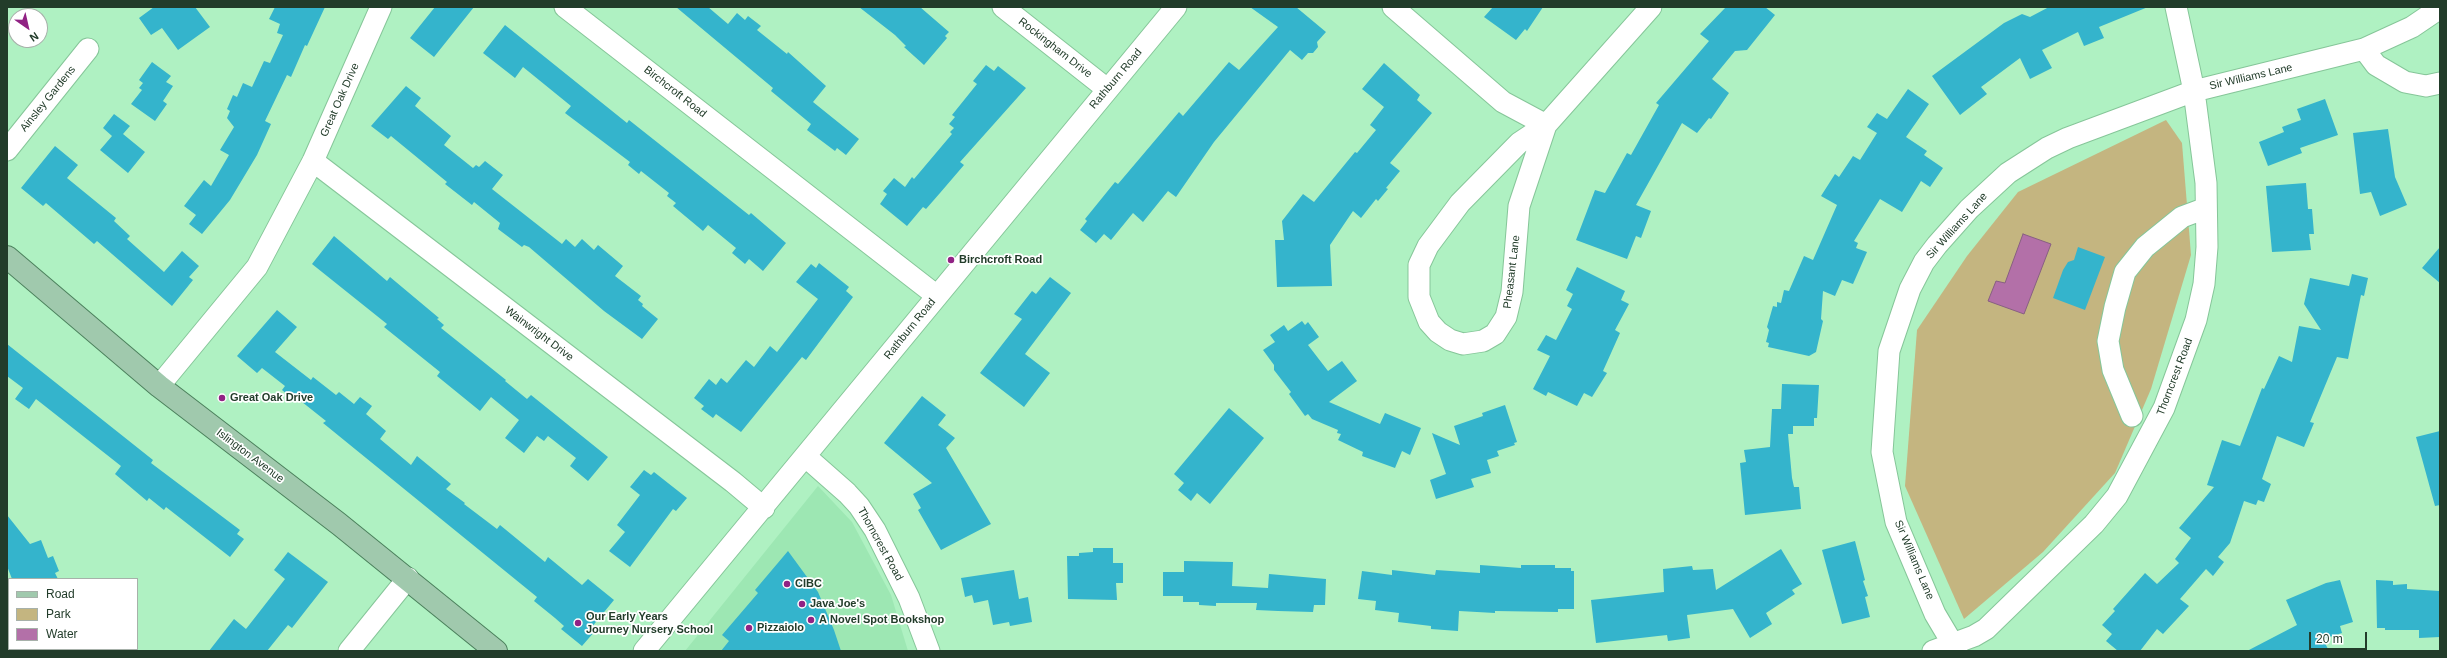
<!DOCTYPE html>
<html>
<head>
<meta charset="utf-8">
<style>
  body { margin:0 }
  #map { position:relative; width:2447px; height:658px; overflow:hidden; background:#aff1c2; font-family:Helvetica,sans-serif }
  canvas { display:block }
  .frame { position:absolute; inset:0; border:8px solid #223c2a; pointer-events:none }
  .legend { position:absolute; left:8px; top:578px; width:130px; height:72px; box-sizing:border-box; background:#fff; border:1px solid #a7b1aa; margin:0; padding:5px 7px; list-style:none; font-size:12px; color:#223c2a }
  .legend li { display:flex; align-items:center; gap:8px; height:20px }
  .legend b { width:20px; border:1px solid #a7b1aa }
  .north { position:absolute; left:8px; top:8px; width:40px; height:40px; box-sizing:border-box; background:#fff; border:1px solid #a7b1aa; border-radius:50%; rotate:146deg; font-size:11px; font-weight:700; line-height:16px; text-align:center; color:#223c2a }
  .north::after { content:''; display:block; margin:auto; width:14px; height:18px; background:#912284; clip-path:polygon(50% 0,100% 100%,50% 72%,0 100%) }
  .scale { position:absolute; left:2309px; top:632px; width:58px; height:18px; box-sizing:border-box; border:2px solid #223c2a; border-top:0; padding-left:5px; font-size:12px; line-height:14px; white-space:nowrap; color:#223c2a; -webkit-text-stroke:3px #fff; paint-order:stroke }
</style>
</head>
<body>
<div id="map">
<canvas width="2447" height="658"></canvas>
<div class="frame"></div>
<ul class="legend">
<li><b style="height:5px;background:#a0c9ad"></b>Road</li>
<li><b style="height:11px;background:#c4b580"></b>Park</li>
<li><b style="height:11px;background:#b370a8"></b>Water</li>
</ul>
<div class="north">N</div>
<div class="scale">20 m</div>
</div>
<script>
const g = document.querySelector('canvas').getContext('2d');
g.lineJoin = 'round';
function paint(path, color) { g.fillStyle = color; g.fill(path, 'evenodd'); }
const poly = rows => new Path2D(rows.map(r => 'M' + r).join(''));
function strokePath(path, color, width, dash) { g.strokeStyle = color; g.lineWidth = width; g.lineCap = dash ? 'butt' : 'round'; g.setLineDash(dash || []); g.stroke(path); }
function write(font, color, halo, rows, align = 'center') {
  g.font = font + ' Helvetica,sans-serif'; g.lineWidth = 3.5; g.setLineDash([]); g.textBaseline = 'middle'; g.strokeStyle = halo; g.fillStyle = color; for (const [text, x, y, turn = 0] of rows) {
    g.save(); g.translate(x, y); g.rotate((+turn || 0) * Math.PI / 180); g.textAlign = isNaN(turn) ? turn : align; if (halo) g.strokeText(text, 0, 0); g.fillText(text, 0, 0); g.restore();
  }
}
paint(poly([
  [818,486,852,522,891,595,908,651,685,651]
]), '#9de7b3');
paint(poly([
  [2166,120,2182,143,2191,255,2151,389,2115,473,2043,552,1964,619,1905,486,1917,330,1967,256,2018,192]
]), '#c4b580');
const water = poly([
  [2023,234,2051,244,2024,314,1988,301,1996,281,2005,283,2023,234]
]);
paint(water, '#b370a8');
strokePath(water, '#886082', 1);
paint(poly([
  [154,7,195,7,210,27,178,50,162,28,151,35,139,18],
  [275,7,325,7,307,46,305,45,291,77,287,75,265,121,271,124,257,155,230,200,202,234,189,224,196,215,184,206,204,180,211,186,229,155,220,150,234,127,227,118,230,111,227,109,233,95,237,97,243,83,252,87,264,61,270,63,283,35,277,33,280,24,269,19],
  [435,7,474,7,434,57,410,38],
  [676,7,708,7,728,24,737,13,745,20,748,16,761,26,757,30,787,54,788,52,826,86,813,102,859,139,846,155,837,148,835,151,807,130,811,124,771,91,773,88],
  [859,7,920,7,949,32,945,36,947,38,924,65,904,47,906,46,895,35],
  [1250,7,1296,7,1326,32,1317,42,1318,47,1313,53,1308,53,1302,60,1290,50,1214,142,1176,197,1168,191,1143,222,1133,213,1111,240,1104,234,1096,243,1080,230,1087,221,1085,219,1115,182,1118,184,1179,112,1183,116,1229,62,1239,70,1278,27],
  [1493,7,1543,7,1527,31,1525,29,1516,40,1484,17],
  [1726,7,1765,7,1775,15,1747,50,1735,51,1712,79,1729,93,1711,119,1709,118,1697,133,1682,123,1636,205,1651,211,1641,238,1636,236,1627,259,1576,240,1595,190,1605,193,1627,153,1631,155,1659,105,1656,103,1709,41,1700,34],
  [2049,7,2148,7,2099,27,2104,38,2084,46,2078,32,2042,50,2052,68,2030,79,2020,58,1981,87,1987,94,1960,115,1932,76,2004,23,2022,14,2030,17],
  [505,25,627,123,629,120,749,215,751,213,786,243,763,271,749,259,745,264,732,253,736,248,708,225,703,231,673,206,676,203,667,196,669,193,641,171,639,174,628,165,630,162,565,113,571,106,523,67,515,78,483,53],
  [152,62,171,76,166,82,173,86,163,101,167,104,155,121,131,104,142,90,139,88,143,83,139,80],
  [1384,63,1420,95,1417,100,1432,113,1390,163,1400,171,1386,188,1388,189,1378,201,1376,199,1361,218,1353,211,1330,245,1332,286,1277,287,1275,240,1284,240,1282,221,1303,194,1314,202,1355,152,1357,153,1376,130,1370,125,1384,107,1362,89],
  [986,65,994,71,998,66,1026,88,960,162,964,165,940,193,926,209,923,207,907,226,880,204,887,194,883,191,894,178,905,187,912,177,914,179,952,134,950,132,954,128,949,124,955,117,952,115,977,84,973,81],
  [406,86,421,98,415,106,451,136,444,145,473,168,476,165,479,167,485,161,503,175,492,189,562,244,566,239,575,247,582,239,594,250,598,245,623,266,615,276,641,296,638,300,643,304,642,306,658,319,642,339,604,311,529,247,524,245,522,247,498,229,500,223,474,202,472,205,445,184,447,182,391,136,388,139,371,126],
  [1908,89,1929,104,1906,137,1927,151,1924,155,1943,168,1930,187,1921,181,1902,212,1880,199,1854,241,1858,243,1856,248,1867,252,1853,284,1842,280,1835,296,1823,291,1821,319,1823,321,1816,352,1809,356,1768,347,1769,343,1766,342,1769,330,1767,327,1773,306,1777,307,1777,302,1781,303,1784,290,1789,291,1804,256,1813,260,1837,205,1821,196,1835,174,1839,177,1853,156,1860,160,1877,133,1867,127,1877,113,1887,119],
  [2325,99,2338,135,2300,148,2302,153,2268,166,2259,142,2284,132,2282,127,2301,120,2297,109],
  [114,114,130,126,123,134,145,152,128,173,100,150,112,136,103,128],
  [2388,129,2395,177,2407,205,2380,216,2371,192,2360,194,2353,133],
  [55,146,78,165,67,178,116,218,114,221,130,236,127,239,164,272,182,251,199,266,189,277,193,280,172,306,97,241,94,244,46,203,43,206,21,188],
  [2306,183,2308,209,2312,209,2314,234,2309,234,2311,250,2272,252,2266,186],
  [334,236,387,281,390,277,439,318,437,319,444,325,441,328,506,380,505,381,527,399,531,395,608,457,588,481,570,466,576,458,548,436,544,441,537,436,524,453,505,438,519,420,491,397,480,411,437,376,440,372,384,327,387,324,312,264],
  [2078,247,2105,257,2085,310,2053,298,2063,270,2068,262,2074,260],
  [2440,247,2440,283,2422,268],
  [819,263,849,287,846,291,853,297,806,360,802,357,741,432,716,414,713,418,701,409,704,406,694,398,709,379,716,385,721,378,727,383,746,360,754,367,770,346,777,352,818,299,796,282,811,264,816,268],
  [1577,267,1625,291,1621,300,1629,304,1615,330,1620,333,1603,371,1607,373,1592,397,1584,393,1577,406,1548,392,1546,396,1533,389,1550,356,1537,350,1546,335,1556,340,1572,309,1567,306,1573,294,1566,290],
  [2352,274,2368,278,2364,296,2361,295,2348,359,2337,357,2310,422,2314,423,2304,447,2277,436,2262,479,2271,484,2264,502,2258,500,2256,505,2244,501,2230,543,2218,557,2224,562,2213,576,2206,569,2180,599,2189,606,2163,634,2157,629,2140,651,2118,651,2106,641,2112,634,2102,625,2115,611,2113,609,2145,573,2157,584,2179,563,2175,559,2191,538,2179,528,2214,487,2207,485,2222,440,2240,446,2262,388,2264,389,2279,356,2292,362,2299,326,2321,330,2304,304,2310,278,2349,286],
  [1050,277,1071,293,1025,354,1050,373,1024,407,980,373,1022,319,1014,314,1032,291,1036,294],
  [277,310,297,327,275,352,311,380,313,377,336,395,339,392,354,404,360,397,372,406,366,414,386,431,380,439,411,465,417,456,451,484,446,489,465,503,464,504,497,529,500,525,545,562,548,557,582,585,588,579,614,600,591,628,595,631,582,646,561,629,564,626,555,618,534,601,537,597,323,423,326,421,297,398,295,401,282,390,285,386,262,368,257,373,237,356],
  [1302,321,1305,325,1308,322,1319,337,1308,345,1328,371,1342,361,1357,381,1329,402,1380,424,1385,413,1421,428,1410,455,1402,451,1395,468,1362,456,1363,452,1338,440,1341,434,1337,433,1338,430,1312,419,1308,414,1305,416,1289,394,1291,392,1274,370,1274,365,1263,350,1275,342,1270,335,1284,325,1288,331],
  [7,344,153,460,151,463,240,530,237,534,244,539,230,557,166,507,164,510,149,498,147,501,115,474,121,466,36,399,29,409,15,399,23,388,7,376],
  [1782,384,1819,385,1817,418,1814,418,1814,426,1793,426,1793,434,1788,434,1792,478,1794,487,1799,487,1801,509,1745,515,1740,463,1746,462,1744,450,1770,447,1772,409,1781,409],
  [922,396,946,415,938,425,955,438,946,448,991,524,941,550,918,510,921,508,913,494,932,483,884,443],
  [1505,405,1517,442,1514,443,1515,445,1497,451,1499,456,1487,460,1491,473,1471,479,1474,487,1436,499,1430,480,1446,474,1432,433,1460,445,1454,426,1483,416,1482,413],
  [1229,408,1264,438,1210,504,1197,493,1191,501,1178,490,1184,483,1174,474],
  [2440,431,2440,505,2435,506,2416,437],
  [644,470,651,475,654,472,687,498,676,511,673,509,630,567,609,551,625,532,617,525,640,495,630,487],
  [7,515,30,544,41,540,48,558,53,556,59,571,55,573,58,579,12,579,7,566],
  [1855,541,1865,580,1863,581,1868,596,1865,597,1870,617,1842,624,1822,550],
  [1093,548,1113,548,1113,563,1123,563,1123,583,1116,583,1117,600,1068,599,1067,556,1079,556,1079,553,1093,552],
  [1781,549,1802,584,1792,590,1795,594,1766,613,1772,624,1750,638,1733,609,1687,615,1690,638,1668,641,1667,635,1596,643,1591,600,1664,592,1663,569,1692,566,1693,570,1713,569,1716,590],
  [788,551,818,592,834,630,841,651,721,651,729,641,722,635,758,593,755,590],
  [288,552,328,582,306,610,292,628,288,625,267,651,209,651,234,619,246,629,285,579,274,570],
  [1184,561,1233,562,1232,586,1268,588,1269,574,1326,579,1325,605,1314,605,1313,612,1278,611,1256,610,1257,603,1216,603,1216,606,1199,605,1199,602,1183,602,1183,596,1163,596,1163,572,1184,572],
  [1480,565,1521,568,1521,565,1555,565,1555,568,1571,568,1571,571,1574,571,1574,609,1558,609,1558,612,1495,611,1495,613,1459,611,1458,631,1431,629,1431,626,1398,622,1399,613,1375,610,1376,601,1358,599,1362,571,1392,575,1392,570,1435,575,1436,570,1480,573],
  [1014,570,1019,599,1028,597,1032,622,1010,626,1009,622,993,625,988,600,974,603,972,595,965,597,961,578],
  [2340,580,2353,622,2340,626,2342,633,2323,639,2329,651,2247,651,2297,625,2286,600,2326,583],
  [2376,580,2393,581,2393,585,2407,584,2407,589,2440,591,2440,637,2419,638,2419,630,2385,630,2385,628,2377,628]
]), '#34b4cc');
const minor = poly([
  [565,7,937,296],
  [1003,7,1107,89],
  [1393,7,1503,102,1546,125],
  [2364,49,2376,65,2405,82,2426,86,2440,83],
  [1546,125,1519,206,1512,292,1506,317,1495,334,1483,341,1463,344,1450,340,1438,332,1429,322,1419,297,1419,265,1428,246,1460,203,1519,143,1546,125,1651,7],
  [7,150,88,49],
  [313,161,733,482,764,508],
  [159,386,257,267,313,161,381,7],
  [2132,416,2113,370,2108,341,2115,307,2125,272,2145,247,2182,217,2206,208],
  [805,456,847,493,859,506,875,530,909,598,929,651],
  [349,651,408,578],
  [644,651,1176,7],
  [1933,651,1974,636,1986,629,2094,524,2117,496,2164,408,2196,320,2204,284,2207,247,2206,183,2194,91,2176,7],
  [1957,651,1935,614,1896,522,1882,452,1889,351,1910,289,1924,262,1937,245,1969,209,2008,173,2047,148,2068,138,2194,91,2364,49,2412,27,2440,8]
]);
const major = poly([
  [7,257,159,386,339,524,496,651]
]);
strokePath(minor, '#86c699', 23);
strokePath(major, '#4b805c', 24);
strokePath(minor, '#fff', 21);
strokePath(major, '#a0c9ad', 22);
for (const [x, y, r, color] of [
  [951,260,4,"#912284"],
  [222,398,4,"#912284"],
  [787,584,4,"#912284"],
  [802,604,4,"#912284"],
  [811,620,4,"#912284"],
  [578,623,4,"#912284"],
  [749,628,4,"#912284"]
]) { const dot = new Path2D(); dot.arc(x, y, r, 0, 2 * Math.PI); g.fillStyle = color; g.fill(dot); strokePath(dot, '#fff', 1.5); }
write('11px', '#223c2a', '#fff', [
  ["Rockingham Drive",1055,48,38],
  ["Sir Williams Lane",2251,77,-13],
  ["Rathburn Road",1116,79,-50],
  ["Birchcroft Road",675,92,38],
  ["Ainsley Gardens",48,99,-51],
  ["Great Oak Drive",340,100,-66],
  ["Sir Williams Lane",1957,226,-48],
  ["Pheasant Lane",1512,272,-83],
  ["Rathburn Road",910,329,-51],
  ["Wainwright Drive",539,334,37],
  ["Thorncrest Road",2175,377,-69],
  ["Islington Avenue",250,456,37],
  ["Thorncrest Road",880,544,61],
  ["Sir Williams Lane",1914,560,67]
]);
write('bold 11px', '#223c2a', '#fff', [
  ["Birchcroft Road",959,260],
  ["Great Oak Drive",230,398],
  ["CIBC",795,584],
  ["Java Joe's",810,604],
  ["Our Early Years",586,617],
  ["Journey Nursery School",586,630],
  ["A Novel Spot Bookshop",819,620],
  ["Pizzaiolo",757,628]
], 'left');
</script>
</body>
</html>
